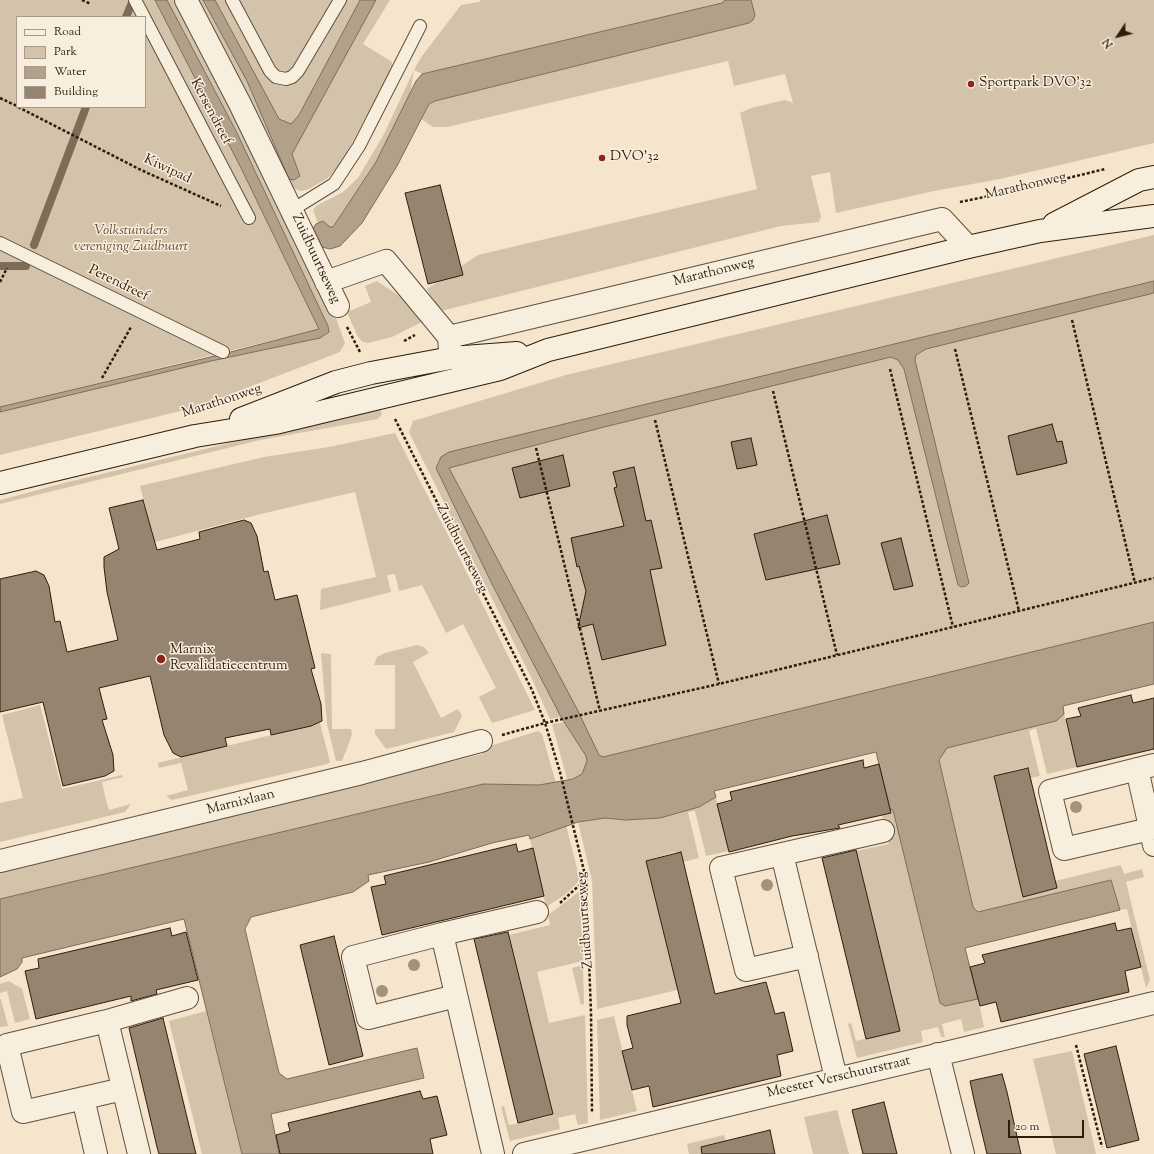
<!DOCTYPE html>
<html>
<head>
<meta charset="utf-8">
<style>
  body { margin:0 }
  #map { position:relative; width:1154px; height:1154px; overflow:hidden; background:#f5e5cc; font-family:"Sorts Mill Goudy",serif }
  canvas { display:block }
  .legend { position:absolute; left:16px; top:16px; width:130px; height:92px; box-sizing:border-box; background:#f8eede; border:1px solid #a79a8a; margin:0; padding:5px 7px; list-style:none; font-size:12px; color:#2e1d0c }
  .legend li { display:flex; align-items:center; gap:8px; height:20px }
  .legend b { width:20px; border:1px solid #a79a8a }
  .north { position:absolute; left:1098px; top:16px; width:40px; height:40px; -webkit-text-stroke:3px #f8eede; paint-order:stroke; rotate:235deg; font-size:11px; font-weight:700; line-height:16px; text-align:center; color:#2e1d0c }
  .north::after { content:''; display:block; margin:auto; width:14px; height:18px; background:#2e1d0c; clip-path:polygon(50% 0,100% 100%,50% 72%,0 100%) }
  .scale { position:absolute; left:1008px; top:1120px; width:76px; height:18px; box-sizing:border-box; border:2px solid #2e1d0c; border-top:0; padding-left:5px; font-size:12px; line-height:14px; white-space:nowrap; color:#2e1d0c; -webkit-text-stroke:3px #f8eede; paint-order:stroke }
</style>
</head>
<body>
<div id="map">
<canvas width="1154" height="1154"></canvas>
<ul class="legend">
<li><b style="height:5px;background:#f8eede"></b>Road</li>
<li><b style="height:11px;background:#d3c3ab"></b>Park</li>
<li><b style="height:11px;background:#b1a18b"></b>Water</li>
<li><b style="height:11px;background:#958570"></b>Building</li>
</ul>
<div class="north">N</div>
<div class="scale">20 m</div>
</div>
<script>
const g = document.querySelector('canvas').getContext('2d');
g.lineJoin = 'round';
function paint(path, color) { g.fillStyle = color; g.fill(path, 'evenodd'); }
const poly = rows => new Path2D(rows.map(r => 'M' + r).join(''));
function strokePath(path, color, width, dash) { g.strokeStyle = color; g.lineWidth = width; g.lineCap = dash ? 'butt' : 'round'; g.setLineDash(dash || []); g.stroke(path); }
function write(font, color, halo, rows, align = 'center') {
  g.font = font + ' "Sorts Mill Goudy",serif'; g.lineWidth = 3; g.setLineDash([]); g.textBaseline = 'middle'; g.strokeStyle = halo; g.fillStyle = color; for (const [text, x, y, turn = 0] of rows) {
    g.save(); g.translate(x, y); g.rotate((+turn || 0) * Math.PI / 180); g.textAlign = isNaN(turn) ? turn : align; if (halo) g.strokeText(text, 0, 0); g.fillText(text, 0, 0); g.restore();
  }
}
paint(poly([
  [0,0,155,0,242,170,319,329,0,407],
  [17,17,145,17,145,107,17,107],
  [167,0,178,0,334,312,345,343,340,352,197,407,0,455,0,412,211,361,319,338,329,332,328,326,236,131],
  [190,0,203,0,247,81,289,179,300,176,292,154,375,0,390,0,363,44,392,62,392,67,342,162,328,178,309,189,301,191,288,186],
  [215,0,360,0,299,115,291,124,279,120],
  [481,0,725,0,722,3,422,74,414,70,410,94,376,162,333,227,330,227,323,221,318,223,313,210,316,206,343,192,358,178,384,134,414,70,422,56,461,5,479,2],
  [751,0,1154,0,1154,143,1000,179,934,191,836,213,830,172,811,176,821,217,819,222,781,226,441,311,436,309,427,289,478,255,757,189,740,113,751,108,785,100,793,103,785,74,734,86,728,61,447,127,433,127,421,119,429,104,435,101,749,23,755,15],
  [1154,235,1154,281,449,452,438,462,436,468,491,582,561,717,550,719,531,677,409,432,413,421,566,375],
  [377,281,416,307,424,321,392,337,368,343,363,342,358,337,347,312,371,302,365,286],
  [1154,293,1154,622,603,757,599,755,449,468,604,427,891,357,898,360,904,369,958,585,961,587,966,586,969,583,915,360,916,355,926,349],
  [379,407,382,414,378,419,260,440,0,504,0,500,64,483],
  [395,433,448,535,535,710,492,723,479,697,496,688,463,624,446,633,422,585,399,591,395,574,387,575,391,592,320,610,321,589,376,577,355,492,261,514,155,542,140,486,264,457,329,447],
  [417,645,424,647,429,653,413,662,441,718,458,709,462,716,454,732,386,749,375,734,375,729,395,729,395,665,374,665,377,657,385,653],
  [321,653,331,654,332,729,351,729,352,735,342,761,336,761,327,724],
  [40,705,62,789,122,775,123,777,102,782,105,796,109,810,131,804,125,812,0,842,0,803,23,798,2,715],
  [1064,714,1077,767,1047,774,1036,728,1029,731,1040,776,1030,778,1028,768,1022,768,994,776,1023,896,1057,889,1055,881,1121,865,1124,874,1142,869,1144,877,1126,882,1150,980,1146,988,1127,909,1120,910,1111,880,979,912,973,907,939,760,946,748,1056,721],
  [564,722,586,756,587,761,582,774,573,779,567,779,552,724],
  [320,723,330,762,327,764,172,800,166,796,188,790,181,763,159,768,158,763],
  [538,731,542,734,556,783,539,785,483,784,0,899,0,871,474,756,482,754,493,745],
  [716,797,729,851,706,856,695,811,688,812,699,858,683,862,681,852,674,852,646,861,676,980,711,982,597,1009,592,881,578,822,605,818,625,820,660,818,699,807],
  [890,809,893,810,945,1006,978,999,984,1027,964,1032,961,1019,942,1024,945,1037,941,1037,938,1027,921,1031,923,1042,857,1058,848,1024,851,1023,856,1041,900,1030,856,851,889,844,882,815],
  [566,825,580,880,566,894,546,907,530,839],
  [580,891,583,961,537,972,549,1023,585,1015,588,1123,578,1125,575,1114,558,1118,560,1129,510,1141,501,1107,504,1106,509,1125,547,1117,553,1114,509,935,550,925,548,915],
  [583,965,584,1004,581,1005,572,968],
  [9,981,22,989,30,1019,15,1023,7,991,0,993,0,984],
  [0,999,1,999,8,1026,0,1027],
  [206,1011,242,1154,202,1154,169,1021],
  [614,1016,637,1111,600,1120,597,1020],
  [1072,1051,1096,1154,1056,1154,1033,1059],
  [837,1110,849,1154,813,1154,804,1117],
  [724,1135,729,1154,689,1154,687,1144]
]), '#d3c3ab');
const water = poly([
  [155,0,167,0,236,131,328,326,329,332,320,338,211,361,0,412,0,407,223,354,319,329,242,170,155,0],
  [203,0,215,0,279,119,291,124,299,115,360,0,376,0,292,154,300,176,294,180,289,179,247,81,203,0],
  [725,0,751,0,755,15,753,20,749,23,435,101,429,104,397,166,362,223,340,246,330,249,322,247,313,229,314,227,316,224,323,221,330,227,333,227,376,162,416,81,422,74,722,3,725,0],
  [1154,281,1154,293,926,349,916,355,915,360,969,583,966,586,961,587,958,585,904,369,898,360,891,357,604,427,449,468,577,709,599,755,603,757,1154,622,1154,684,1063,706,1064,714,1056,721,947,748,939,760,973,907,978,912,1111,880,1120,910,965,948,978,999,945,1006,940,1003,893,810,890,809,876,752,714,791,716,797,699,807,660,818,625,820,605,818,578,822,530,839,529,835,492,843,429,862,368,875,369,881,353,892,251,917,245,929,279,1073,287,1079,417,1048,424,1078,271,1114,279,1154,242,1154,184,919,22,958,22,962,17,969,0,977,0,899,483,784,539,785,573,779,582,774,587,761,586,756,561,717,491,582,436,468,441,457,449,452,1154,281]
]);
paint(water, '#b1a18b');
strokePath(water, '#7d6c58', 1);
strokePath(poly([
  [126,17,131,5],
  [34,245,86,107],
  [0,266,26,266]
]), '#7d6c58', 8);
const building = poly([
  [440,185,463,275,428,284,405,193,440,185],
  [1052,424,1057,442,1062,441,1067,463,1017,475,1008,436,1052,424],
  [751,438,757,465,737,469,731,442,751,438],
  [563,455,570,486,520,498,512,468,563,455],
  [634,467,646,521,651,520,662,568,650,570,666,645,602,660,593,624,578,628,586,591,579,566,577,567,571,538,624,526,614,488,617,487,613,472,634,467],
  [143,500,157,550,200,539,199,532,244,520,251,523,257,536,264,572,268,571,275,600,297,595,315,668,311,669,321,704,322,721,311,726,271,735,270,729,225,738,227,746,181,757,173,753,164,735,150,676,99,688,107,719,102,720,113,755,114,771,105,776,63,786,43,702,0,712,0,579,36,571,44,575,49,586,55,622,60,621,67,652,118,640,107,592,104,567,104,557,119,549,109,508,143,500],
  [827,515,840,564,766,580,754,534,827,515],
  [901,538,913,586,894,590,881,543,901,538],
  [1131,695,1133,703,1154,698,1154,749,1077,767,1066,719,1081,716,1078,708,1131,695],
  [863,760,864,768,879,764,891,813,838,825,840,828,792,836,729,852,717,804,732,800,730,792,863,760],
  [1028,768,1057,888,1023,897,994,776,1028,768],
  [516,844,518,852,533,848,544,896,382,935,371,887,386,884,384,876,516,844],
  [856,850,900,1031,866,1039,822,858,856,850],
  [681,852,715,994,766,982,775,1014,784,1012,793,1051,777,1055,781,1076,653,1107,649,1086,632,1090,622,1051,633,1048,627,1025,627,1016,681,1003,646,861,681,852],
  [1115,923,1117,931,1131,928,1141,967,1125,971,1129,992,1001,1022,996,1002,980,1006,970,967,985,963,982,955,1115,923],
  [170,928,172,936,186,932,198,980,156,990,157,994,131,1001,131,996,36,1019,25,971,39,968,38,959,170,928],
  [508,932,553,1114,518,1123,474,939,508,932],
  [334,936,363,1056,329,1065,300,945,334,936],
  [163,1018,192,1138,196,1154,159,1154,157,1147,129,1028,163,1018],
  [1116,1046,1139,1140,1107,1148,1084,1054,1116,1046],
  [1002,1074,1007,1092,1021,1154,987,1154,974,1100,970,1081,1002,1074],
  [420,1091,423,1099,437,1096,447,1135,430,1139,433,1154,280,1154,276,1135,290,1131,288,1123,420,1091],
  [884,1102,897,1154,863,1154,852,1110,884,1102],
  [770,1130,775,1154,702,1154,701,1147,770,1130]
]);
paint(building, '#958570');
strokePath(building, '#2e1d0c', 1);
const lane = poly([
  [135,0,144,17],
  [232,0,270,71,276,77,286,79,292,77,298,71,340,0],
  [145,19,249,218],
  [292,210,334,184,359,146,420,26],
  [0,243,223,352]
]);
const street = poly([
  [186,0,240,104,338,306],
  [326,282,386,261,449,337,450,351],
  [449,337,942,219,968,247],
  [1137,769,1154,845],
  [1150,829,1064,849,1050,791,1154,765],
  [782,854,836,1078],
  [0,861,362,773,481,741],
  [442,934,493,1154],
  [807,956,746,970,721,868,883,831],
  [456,996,368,1018,353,957,442,934,537,912],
  [107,1021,139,1154],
  [938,1054,963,1154],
  [123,1089,23,1112,7,1045,107,1021,187,998],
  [83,1098,96,1154],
  [524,1154,1154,1003]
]);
const secondary = poly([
  [1054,224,1139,180,1154,177],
  [241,419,336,382,371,373,451,358,517,353],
  [0,483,195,436,275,423,500,369,548,350,968,247,1040,231,1154,216]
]);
strokePath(lane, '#604f3c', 14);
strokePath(street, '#604f3c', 24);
strokePath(secondary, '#2e1d0c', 24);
strokePath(poly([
  [82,0,91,4],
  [0,98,17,106],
  [18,107,141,170,221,206],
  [960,202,1023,189,1105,169],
  [0,282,7,268],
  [1072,320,1135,583],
  [347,327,360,352],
  [404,341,415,335],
  [955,349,1019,611],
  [890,369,953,627],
  [102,378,131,327],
  [773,391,837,655],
  [211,407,223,403],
  [395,419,532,690,545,723,560,772,586,879,591,1013,592,1113],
  [655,420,719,684],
  [536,448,600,711],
  [502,735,545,723,719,684,1154,578],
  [560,903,585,880],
  [1076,1045,1102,1147]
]), '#2e1d0c', 2.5, [3, 2]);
strokePath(lane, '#f8eede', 12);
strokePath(street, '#f8eede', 22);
strokePath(secondary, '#f8eede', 22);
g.fillStyle = '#a3927d';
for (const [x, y] of [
  [1076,807],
  [767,885],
  [414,965],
  [382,991]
]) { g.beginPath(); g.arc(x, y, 6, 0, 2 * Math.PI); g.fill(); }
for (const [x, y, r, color] of [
  [971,84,4,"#8f2418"],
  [602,158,4,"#8f2418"],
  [161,659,5,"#8f2418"]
]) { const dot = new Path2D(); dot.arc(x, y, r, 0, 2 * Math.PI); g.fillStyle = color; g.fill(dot); strokePath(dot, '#f8eede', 1.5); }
write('14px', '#2e1d0c', '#f8eede', [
  ["Sportpark DVO'32",979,84],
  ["DVO'32",610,158],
  ["Marnix",170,651],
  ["Revalidatiecentrum",170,667]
], 'left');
write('14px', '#2e1d0c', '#f8eede', [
  ["Kersendreef",210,112,62],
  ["Kiwipad",167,170,25],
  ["Marathonweg",1026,187,-13],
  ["Zuidbuurtseweg",315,259,65],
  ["Marathonweg",714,273,-14],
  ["Perendreef",118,284,26],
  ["Marathonweg",222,402,-18],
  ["Zuidbuurtseweg",461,549,63],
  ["Marnixlaan",241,803,-14],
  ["Zuidbuurtseweg",586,920,-94],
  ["Meester Verschuurstraat",839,1078,-13]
]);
write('italic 14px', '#604f3c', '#f8eede', [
  ["Volkstuinders",131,232],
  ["vereniging Zuidbuurt",131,248]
]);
</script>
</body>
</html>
